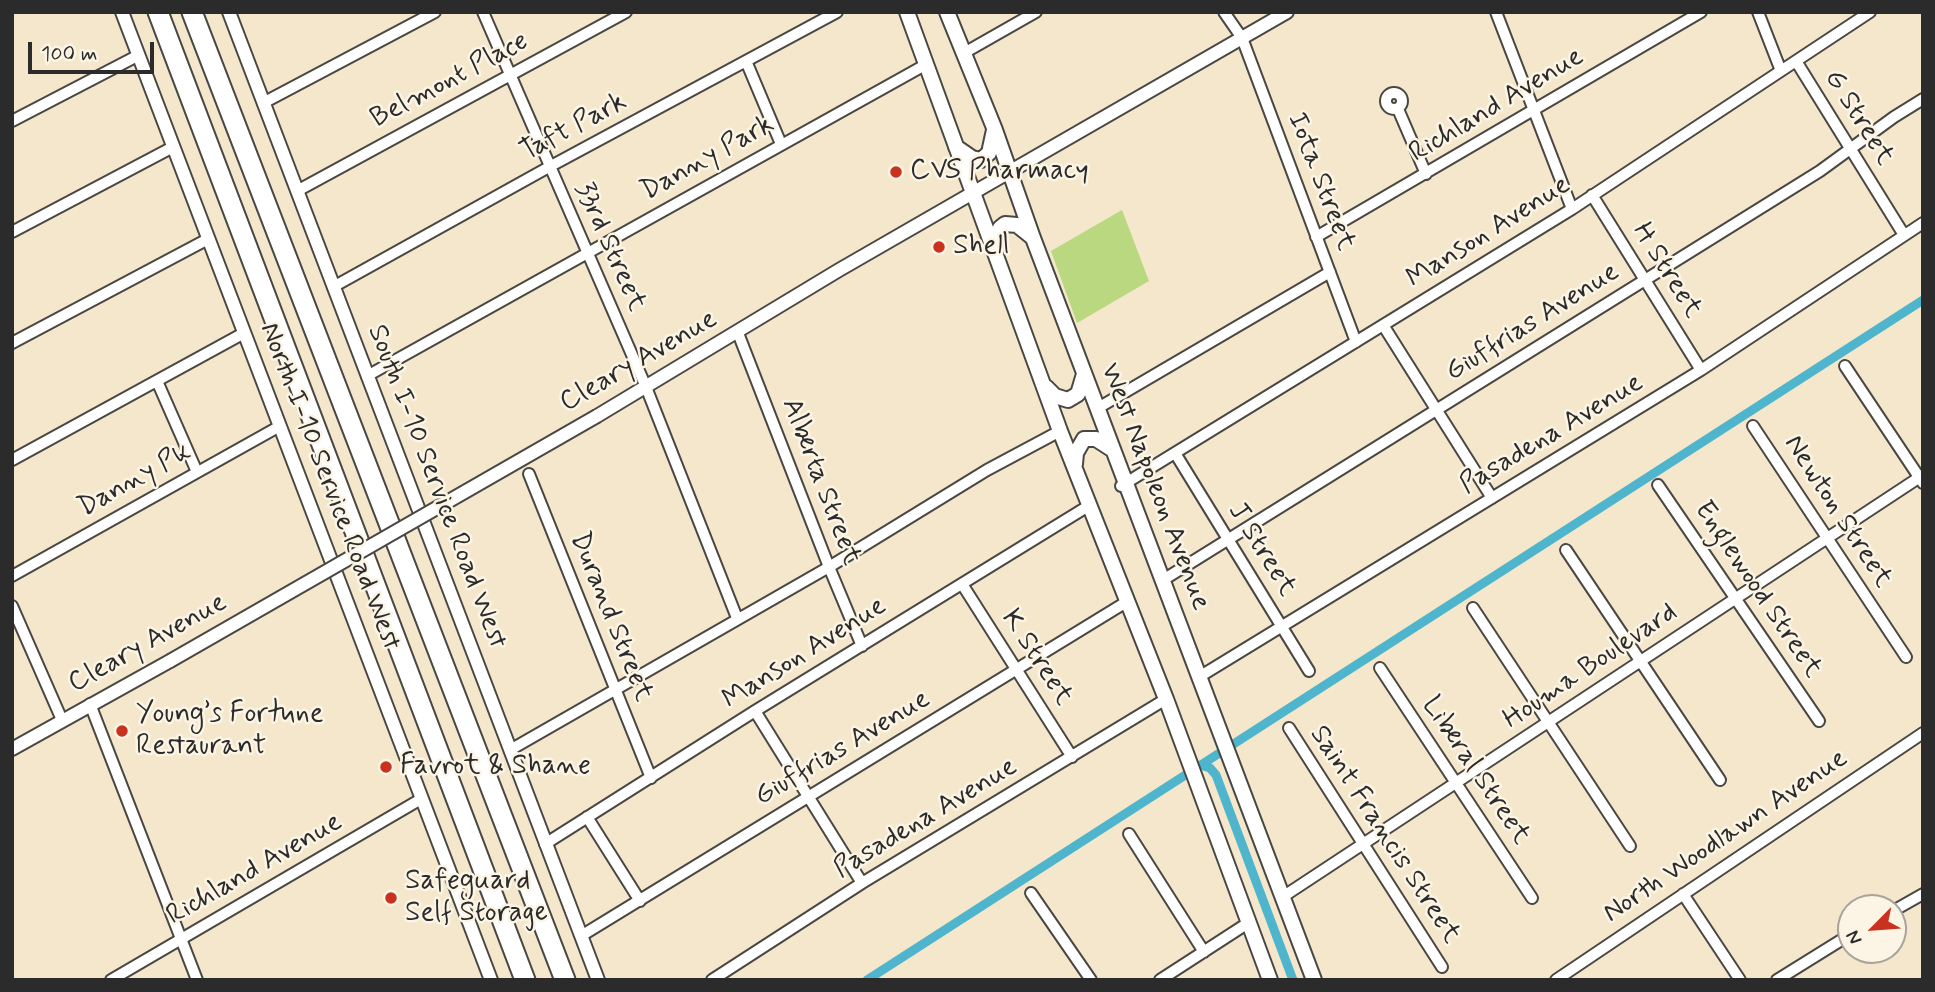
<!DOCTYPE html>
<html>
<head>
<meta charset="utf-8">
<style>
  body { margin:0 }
  #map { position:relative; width:1935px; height:992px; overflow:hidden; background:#f4e7cc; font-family:Mynerve,sans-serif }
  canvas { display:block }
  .frame { position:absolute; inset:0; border:14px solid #2b2b2b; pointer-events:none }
  .north { position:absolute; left:1837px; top:894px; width:70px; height:70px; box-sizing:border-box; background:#fcf5e5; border:2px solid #a8a49b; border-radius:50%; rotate:245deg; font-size:19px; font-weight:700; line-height:28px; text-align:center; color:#2b2b2b }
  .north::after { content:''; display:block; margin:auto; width:24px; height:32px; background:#c8321e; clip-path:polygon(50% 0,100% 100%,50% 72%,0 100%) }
  .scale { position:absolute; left:28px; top:42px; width:126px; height:32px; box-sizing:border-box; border:4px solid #2b2b2b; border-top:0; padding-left:9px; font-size:21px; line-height:24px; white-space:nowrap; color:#2b2b2b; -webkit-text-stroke:5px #fcf5e5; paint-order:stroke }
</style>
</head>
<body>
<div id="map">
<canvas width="1935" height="992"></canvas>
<div class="frame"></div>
<div class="north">N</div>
<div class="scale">100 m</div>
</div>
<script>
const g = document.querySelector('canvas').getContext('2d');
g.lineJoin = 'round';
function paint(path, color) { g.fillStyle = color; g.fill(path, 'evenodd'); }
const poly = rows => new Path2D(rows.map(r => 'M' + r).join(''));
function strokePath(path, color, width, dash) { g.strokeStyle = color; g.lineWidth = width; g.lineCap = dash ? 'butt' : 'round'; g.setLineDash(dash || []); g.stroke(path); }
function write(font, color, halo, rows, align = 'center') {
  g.font = font + ' Mynerve,sans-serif'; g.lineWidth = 5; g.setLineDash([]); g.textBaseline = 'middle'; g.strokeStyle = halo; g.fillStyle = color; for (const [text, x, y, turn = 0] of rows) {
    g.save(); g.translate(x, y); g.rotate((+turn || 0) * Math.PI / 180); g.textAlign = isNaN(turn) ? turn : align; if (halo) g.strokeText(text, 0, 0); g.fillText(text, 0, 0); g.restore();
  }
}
paint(poly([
  [1122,210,1149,281,1077,323,1051,251]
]), '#b9d87f');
strokePath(poly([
  [1200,765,1210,768,1216,775,1293,980],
  [867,980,1923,300]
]), '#4eb5cd', 9);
const minor = poly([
  [483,12,646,387,737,618],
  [1224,12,1242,38,1356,342],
  [1496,12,1572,209],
  [1758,12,1781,71],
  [964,53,1036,12],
  [746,61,781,144],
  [1796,61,1904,235],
  '1386 101a8 8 0 1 1 16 0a8 8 0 1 1-16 0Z',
  [263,103,435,12],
  [1398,109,1426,174],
  [12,121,139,55],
  [297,191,626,12],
  [1592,195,1701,370],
  [12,232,173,147],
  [1316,237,1701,12],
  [333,287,549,167,837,12],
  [1383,325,1492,498],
  [738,333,829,567,862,646],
  [12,343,208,239],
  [1845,366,1923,483],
  [367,376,925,65],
  [157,381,197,472],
  [1098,408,1330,272],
  [1753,426,1906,657],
  [1175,453,1309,671],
  [12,460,244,333],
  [529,474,651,778],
  [1658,485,1819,721],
  [1121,486,1572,209,1870,12],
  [1566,550,1720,780],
  [12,576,280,426],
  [1163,580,1820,171,1894,117,1923,99],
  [962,584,1072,757],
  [12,606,62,720],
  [1473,608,1630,846],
  [1380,668,1532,898],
  [1199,677,1701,370,1923,223],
  [90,704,197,980],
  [755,711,862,883],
  [1289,728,1442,967],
  [510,750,829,567,987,470,1060,431],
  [587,817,640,901],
  [1129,834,1204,952],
  [545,844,755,711,1090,505],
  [1031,893,1091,980],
  [1683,894,1740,980],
  [1284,896,1923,475],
  [1893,911,1923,894],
  [581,936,1128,601],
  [111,980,421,799],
  [712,980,862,883,1166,699],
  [1160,980,1248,923],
  [1556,980,1923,733],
  [1777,980,1851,934]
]);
const tertiary = poly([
  [122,12,491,980],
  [229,12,598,980],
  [597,416,839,270,1287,12],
  [12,749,170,661]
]);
const secondary = poly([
  [907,12,1060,431,1166,699,1270,980],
  [947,12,995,130,1033,238,1314,980],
  [956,147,972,158,981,160,989,153,994,130],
  [993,249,1000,228,1005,224,1017,225,1032,237],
  [1046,387,1055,396,1068,400,1078,394,1084,374],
  [1075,464,1076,453,1084,439,1096,439,1113,450]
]);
const motorway = poly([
  [158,12,525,980],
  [192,12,565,980]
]);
strokePath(minor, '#494743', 14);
strokePath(tertiary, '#494743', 16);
strokePath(secondary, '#494743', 18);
strokePath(motorway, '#494743', 23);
strokePath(minor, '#fff', 10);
strokePath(tertiary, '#fff', 12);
strokePath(secondary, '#fff', 14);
strokePath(motorway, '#fff', 19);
const tertiaryBridge = poly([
  [170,661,597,416]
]);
strokePath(tertiaryBridge, '#494743', 16, []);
strokePath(tertiaryBridge, '#fff', 12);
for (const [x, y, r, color] of [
  [896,172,7,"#c8321e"],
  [939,247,7,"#c8321e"],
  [122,731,7,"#c8321e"],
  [386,767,7,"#c8321e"],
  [391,898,7,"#c8321e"]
]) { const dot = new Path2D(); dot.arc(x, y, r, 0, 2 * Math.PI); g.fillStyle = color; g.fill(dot); strokePath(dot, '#fcf5e5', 2.5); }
write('28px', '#2b2b2b', '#fcf5e5', [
  ["Belmont Place",450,81,-28],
  ["Richland Avenue",1497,106,-31],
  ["G Street",1858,118,58],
  ["Taft Park",574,128,-28],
  ["Danny Park",708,159,-29],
  ["Iota Street",1320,182,69],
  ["Manson Avenue",1489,233,-32],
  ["33rd Street",609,247,66],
  ["H Street",1666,271,58],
  ["Giuffrias Avenue",1533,323,-32],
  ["Cleary Avenue",639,362,-30],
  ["Pasadena Avenue",1552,435,-31],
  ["Danny Pk",135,481,-29],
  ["Alberta Street",820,482,69],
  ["North I-10 Service Road West",329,487,69],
  ["South I-10 Service Road West",436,487,69],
  ["West Napoleon Avenue",1154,487,69],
  ["Newton Street",1837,512,57],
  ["J Street",1261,550,58],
  ["Englewood Street",1757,590,56],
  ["Durand Street",610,617,68],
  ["Cleary Avenue",148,644,-29],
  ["Manson Avenue",805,654,-32],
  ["K Street",1036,658,57],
  ["Houma Boulevard",1591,667,-34],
  ["Giuffrias Avenue",843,749,-31],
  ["Liberal Street",1475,771,56],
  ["Pasadena Avenue",926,819,-31],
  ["Saint Francis Street",1384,835,57],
  ["North Woodlawn Avenue",1726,837,-34],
  ["Richland Avenue",255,870,-30]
]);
write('28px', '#2b2b2b', '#fcf5e5', [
  ["CVS Pharmacy",910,172],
  ["Shell",953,247],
  ["Young’s Fortune",136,715],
  ["Restaurant",136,747],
  ["Favrot & Shane",400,767],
  ["Safeguard",405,882],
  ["Self Storage",405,914]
], 'left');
</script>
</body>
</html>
